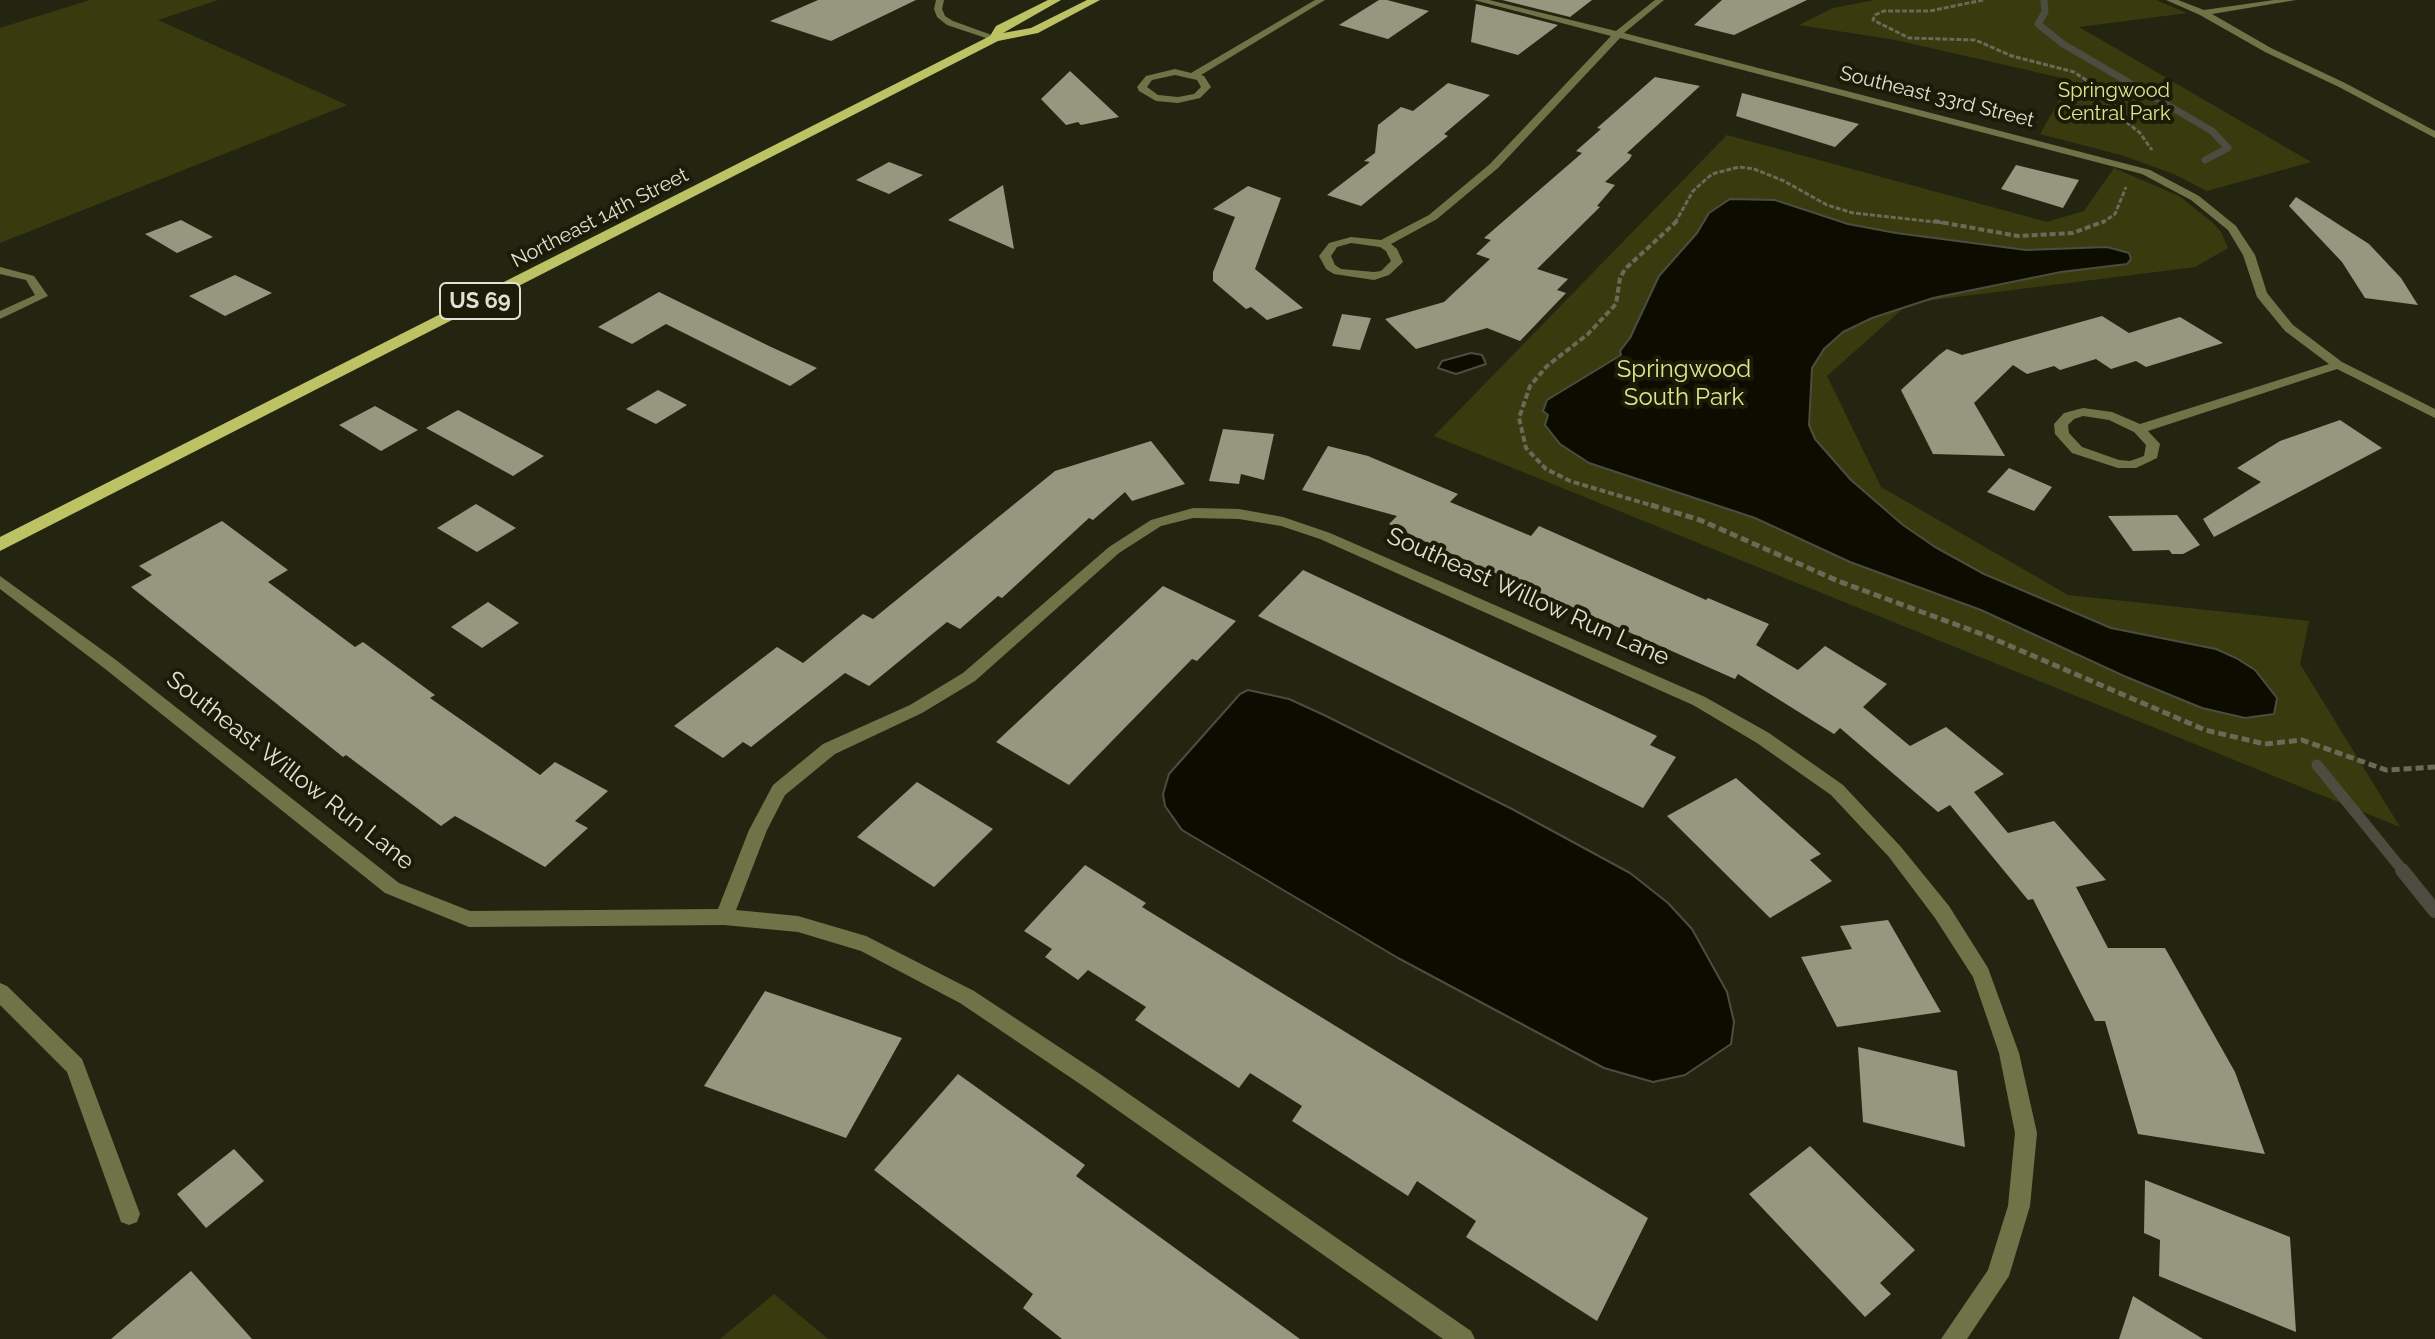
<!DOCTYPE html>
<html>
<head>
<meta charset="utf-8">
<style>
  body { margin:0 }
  canvas { display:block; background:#242510 }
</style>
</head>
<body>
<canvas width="2435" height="1339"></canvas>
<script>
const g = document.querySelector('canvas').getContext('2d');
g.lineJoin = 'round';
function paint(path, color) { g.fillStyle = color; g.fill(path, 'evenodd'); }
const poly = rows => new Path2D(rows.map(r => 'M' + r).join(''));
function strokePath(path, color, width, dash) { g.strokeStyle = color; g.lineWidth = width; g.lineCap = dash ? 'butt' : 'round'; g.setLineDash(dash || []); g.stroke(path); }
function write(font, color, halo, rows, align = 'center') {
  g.font = font + ' Raleway,sans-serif'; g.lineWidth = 8; g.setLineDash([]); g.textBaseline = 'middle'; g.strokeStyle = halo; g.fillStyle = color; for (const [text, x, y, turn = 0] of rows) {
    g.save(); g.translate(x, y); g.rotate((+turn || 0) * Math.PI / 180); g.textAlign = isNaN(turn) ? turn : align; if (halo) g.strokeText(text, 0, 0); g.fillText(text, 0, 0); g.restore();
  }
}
paint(poly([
  [90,0,218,0,158,20,347,105,0,243,0,28],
  [1875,0,2156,0,2187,13,2079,27,2311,162,2207,191,2174,174,2121,155,2040,134,2071,80,1896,40,1799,25,1833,8],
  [1727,135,2047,222,2084,211,2114,168,2179,196,2212,222,2221,232,2228,248,2195,267,1909,303,1827,376,1881,487,2068,595,2309,621,2300,664,2400,827,1434,436],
  [774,1294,828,1339,720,1339]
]), '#393b0f');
const water = poly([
  [1730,199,1775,200,1848,224,1896,233,2026,250,2107,247,2129,253,2131,259,2127,264,2061,272,1933,298,1872,318,1843,332,1824,349,1812,368,1809,425,1815,439,1851,480,1903,525,1935,547,1984,574,2111,628,2216,649,2236,658,2255,670,2277,698,2274,714,2245,718,2202,708,2124,676,1981,610,1850,562,1755,518,1589,463,1560,444,1545,425,1548,415,1543,411,1547,400,1621,355,1620,351,1630,338,1659,276,1697,233,1709,213,1730,199],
  [1471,353,1482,355,1486,364,1456,374,1438,368,1442,361,1471,353],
  [1248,690,1289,699,1324,715,1512,809,1630,873,1668,903,1692,929,1727,992,1734,1022,1731,1044,1685,1075,1653,1082,1604,1068,1398,958,1182,830,1165,806,1163,794,1169,774,1240,694,1248,690]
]);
paint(water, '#0c0c00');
strokePath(water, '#4c4c40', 2);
strokePath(poly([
  [2044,0,2045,12,2038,24,2063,44,2212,131,2228,148,2205,160]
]), '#4c4c40', 7);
strokePath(poly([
  [2317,765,2404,872]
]), '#4c4c40', 11);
strokePath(poly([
  [2402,870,2435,911]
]), '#4c4c40', 14);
paint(poly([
  [818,0,916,0,831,41,770,21],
  [1379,0,1387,0,1429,11,1388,39,1339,25],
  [1502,0,1592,0,1570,17],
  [1722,0,1807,0,1734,35,1694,25],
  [1476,4,1558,25,1518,55,1471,42],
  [1070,71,1119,117,1081,125,1078,122,1066,125,1041,99],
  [1655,77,1700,86,1627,153,1632,155,1629,160,1605,182,1615,185,1597,206,1600,207,1537,269,1568,279,1557,290,1566,293,1520,341,1487,328,1416,349,1385,319,1444,302,1490,259,1476,254,1491,240,1484,238,1582,153,1576,151,1601,129,1597,128],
  [1448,83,1490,95,1444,134,1448,136,1361,206,1327,195,1370,162,1364,161,1375,153,1378,125,1401,107,1413,111],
  [1742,93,1859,124,1835,147,1736,116],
  [889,162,923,175,889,194,856,180],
  [2016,165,2049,173,2079,180,2063,208,2001,189],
  [1003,185,1014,249,948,220],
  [1248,186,1281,198,1255,269,1303,308,1267,320,1251,307,1246,309,1213,281,1213,272,1235,217,1213,209],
  [2296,197,2369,244,2401,278,2418,305,2365,298,2342,262,2289,206],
  [181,220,213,237,177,253,145,234],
  [235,275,272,293,225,316,189,296],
  [659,292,769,346,817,368,790,386,666,324,632,344,598,327],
  [1342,314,1371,318,1360,350,1332,346],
  [2102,316,2129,333,2180,317,2223,343,2146,367,2136,361,2111,369,2096,359,2060,370,2054,366,2027,374,2013,365,1974,403,2005,456,1933,454,1901,390,1939,355,1947,349,1962,355],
  [658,390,687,405,656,424,626,409],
  [375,406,418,430,381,451,339,425],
  [458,410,544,456,513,476,426,428],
  [2340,420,2382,448,2214,537,2203,519,2261,482,2237,468,2280,441],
  [1223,429,1274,434,1264,480,1241,474,1239,484,1209,481],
  [1151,441,1185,484,1132,501,1125,492,1093,520,1089,518,1002,598,998,596,960,629,947,622,869,686,845,673,751,747,743,742,723,758,674,726,777,647,803,663,863,614,873,619,1055,471],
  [1328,446,1368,456,1458,494,1450,502,1531,536,1539,526,1706,600,1708,598,1769,624,1756,645,1798,670,1825,646,1887,684,1863,707,1910,746,1946,727,2004,774,1974,792,2008,833,2054,821,2106,880,2076,887,2108,948,2165,948,2235,1072,2265,1154,2138,1134,2105,1021,2095,1021,2033,899,2028,900,1950,805,1938,812,1840,728,1834,734,1738,674,1735,679,1434,546,1389,524,1397,516,1302,490],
  [2009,468,2052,487,2034,511,1987,492],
  [476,504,516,528,477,552,437,528],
  [2177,515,2200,545,2183,554,2172,554,2169,550,2133,551,2108,516],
  [222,521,288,570,268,582,355,647,363,642,435,695,430,698,540,775,555,762,608,791,575,821,588,828,545,867,455,816,441,826,346,755,343,757,131,587,152,575,139,566],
  [1303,570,1657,736,1650,745,1676,757,1643,808,1258,616],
  [1163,586,1236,621,1197,661,1192,659,1069,785,996,742],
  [488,602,519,623,482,648,451,627],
  [1736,778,1821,854,1810,860,1832,881,1770,918,1667,816],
  [917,782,993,829,934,887,857,837],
  [1085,865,1146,903,1142,907,1648,1218,1597,1321,1466,1237,1476,1221,1417,1181,1408,1196,1292,1121,1302,1106,1250,1073,1239,1088,1135,1020,1146,1007,1088,970,1078,980,1045,957,1052,949,1024,931],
  [1888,920,1941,1012,1837,1027,1801,957,1852,949,1840,926],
  [765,991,902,1038,846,1138,704,1086],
  [1858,1047,1957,1071,1965,1147,1863,1122],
  [958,1074,1085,1165,1076,1176,1300,1339,1062,1339,1023,1308,1033,1294,874,1170],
  [1810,1146,1915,1250,1880,1283,1891,1294,1865,1317,1749,1194],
  [234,1149,264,1181,206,1228,177,1194],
  [2145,1180,2290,1237,2296,1332,2159,1276,2160,1240,2144,1233],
  [191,1271,252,1339,111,1339],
  [2133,1296,2157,1311,2203,1339,2119,1339]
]), '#95977e');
strokePath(poly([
  [1983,0,1930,11,1884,11,1875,15,1873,20,1909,38,1975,40,2012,56,2074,72,2092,84,2118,115,2140,133,2152,150],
  [1675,223,1693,191,1712,174,1739,167,1754,169,1784,181,1827,205,1853,213,1945,223],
  [2102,223,2115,214,2126,187]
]), '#696a58', 3, [5, 2]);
strokePath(poly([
  [1934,221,2018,236,2073,233,2105,221],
  [1657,507,1570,481,1546,469,1526,448,1519,418,1530,386,1547,366,1588,334,1616,304,1620,278,1625,269,1677,221]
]), '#696a58', 4, [6, 3]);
strokePath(poly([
  [1651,505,1700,520,1838,581,1987,636,2205,730,2265,744,2302,740,2386,770,2435,767]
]), '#696a58', 5, [8, 4]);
paint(poly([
  [0,267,34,276,48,296,0,319,0,311,35,295,26,280,0,274,0,267],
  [0,983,7,986,82,1059,140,1214,137,1222,129,1225,121,1222,67,1072,0,1005,0,983]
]), '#707347');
paint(poly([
  [936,0,944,0,942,9,945,16,953,21,1000,38,992,40,947,25,937,17,934,9,936,0],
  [1315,0,1325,0,1201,75,1204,76,1211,87,1200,98,1178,103,1156,101,1139,91,1137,87,1146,76,1175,69,1191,73,1315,0],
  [1175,75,1197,80,1201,87,1194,94,1178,97,1158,95,1147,87,1152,80,1175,75],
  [1474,0,1489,0,1616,31,1655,0,1664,0,1624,33,2150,170,2199,196,2236,226,2255,255,2267,293,2293,325,2342,362,2435,409,2435,418,2337,369,2148,431,2160,444,2157,458,2136,468,2118,468,2072,453,2055,434,2054,424,2064,413,2083,408,2112,412,2140,424,2329,364,2285,331,2257,297,2243,255,2228,230,2191,200,2142,174,1620,38,1498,168,1437,219,1391,244,1397,249,1403,262,1389,275,1374,280,1334,274,1326,269,1319,256,1329,243,1351,237,1381,240,1429,215,1490,164,1611,36,1474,0],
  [1351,243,1380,247,1386,251,1391,261,1381,271,1374,272,1341,269,1335,265,1331,256,1337,247,1351,243],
  [2083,416,2109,420,2134,432,2146,445,2144,456,2130,461,2119,460,2082,447,2069,433,2068,425,2074,419,2083,416],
  [2166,0,2178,0,2204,10,2274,0,2296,0,2212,14,2271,48,2345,83,2435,131,2435,138,2339,87,2265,52,2200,15,2166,0],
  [1193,508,1239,509,1283,517,1330,533,1705,697,1769,733,1843,785,1901,847,1949,906,1988,968,2019,1053,2037,1133,2030,1206,2009,1276,1967,1339,1941,1339,1988,1270,2008,1206,2015,1133,1999,1053,1973,977,1935,918,1889,857,1831,795,1757,743,1693,705,1320,539,1281,526,1239,519,1193,518,1161,526,1119,553,975,681,922,713,835,754,785,795,767,830,736,910,798,916,866,936,974,991,1100,1074,1471,1331,1475,1339,1443,1339,1086,1088,960,1003,861,951,798,932,724,925,469,927,385,893,104,668,0,589,0,576,116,660,399,883,470,911,718,909,749,830,773,785,823,744,910,705,963,673,1109,547,1151,520,1193,508]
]), '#707347');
paint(poly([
  [1048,0,1061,0,1003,33,1031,28,1087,0,1100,0,1038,33,998,41,0,551,0,537,990,36,996,26,1048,0]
]), '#bdc364');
write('20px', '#dfe58f', '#1b1c07', [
  ["Springwood",2114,91],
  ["Central Park",2114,114]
]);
write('20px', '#e0e1d4', '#1b1c07', [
  ["Southeast 33rd Street",1937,97,14],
  ["Northeast 14th Street",600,218,-27]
]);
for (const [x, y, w] of [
  [480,301,80]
]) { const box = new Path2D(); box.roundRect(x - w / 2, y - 18, w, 36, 6); g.fillStyle = '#1b1c07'; g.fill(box); strokePath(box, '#e0e1d4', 2); }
write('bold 22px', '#e0e1d4', null, [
  ["US 69",480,301]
]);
write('24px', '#dfe58f', '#1b1c07', [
  ["Springwood",1684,370],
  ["South Park",1684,398]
]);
write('24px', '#e0e1d4', '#1b1c07', [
  ["Southeast Willow Run Lane",1528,597,24],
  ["Southeast Willow Run Lane",290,771,38]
]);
</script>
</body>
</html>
